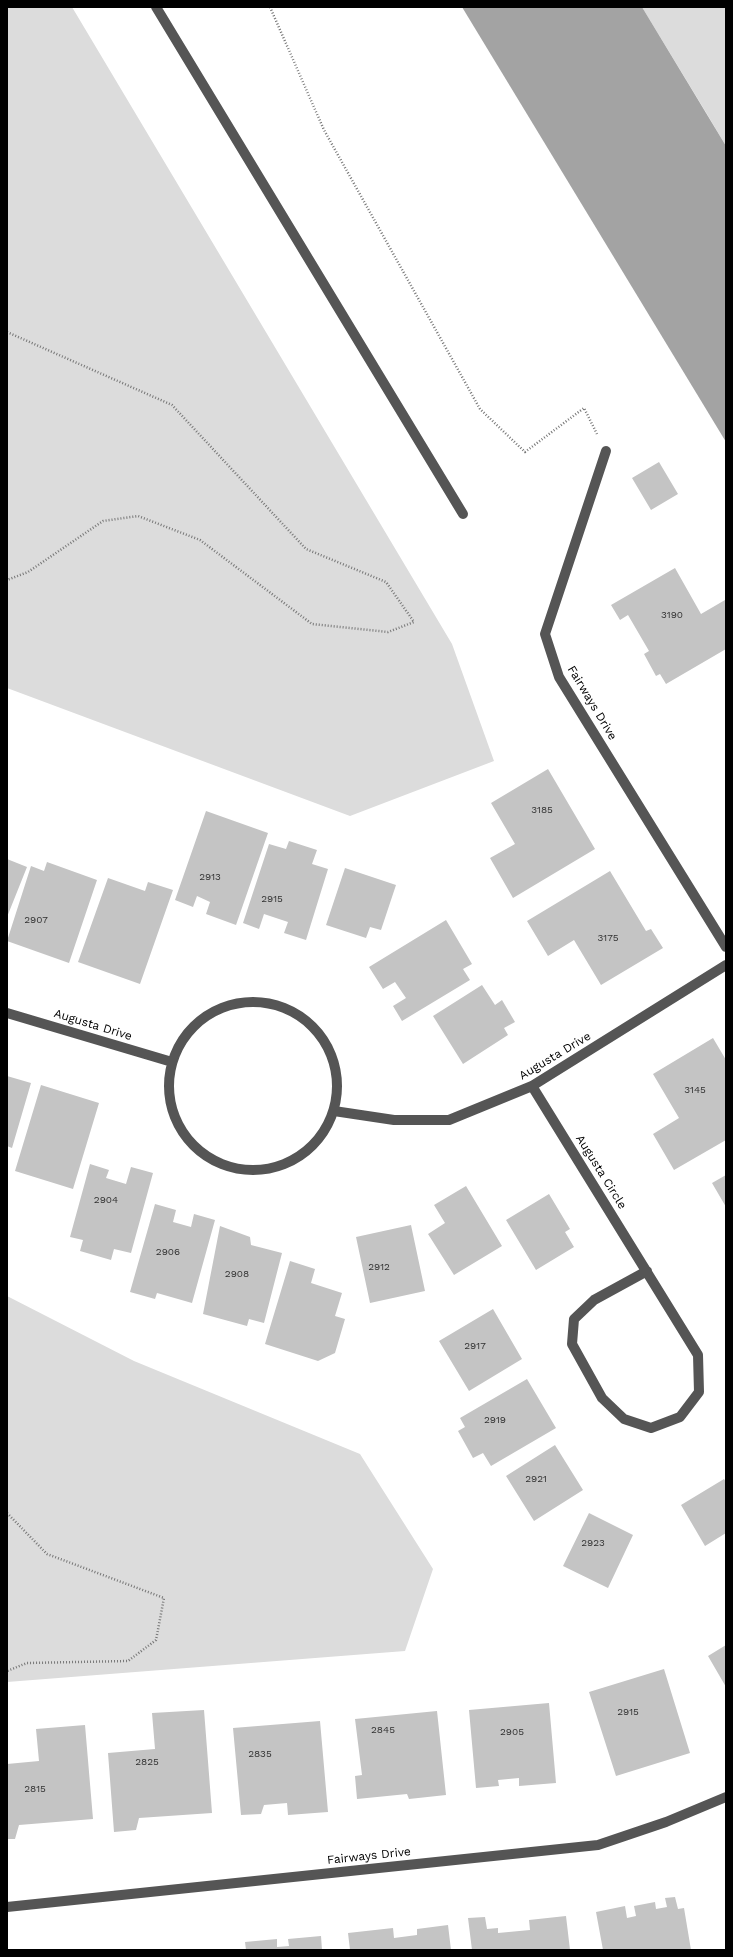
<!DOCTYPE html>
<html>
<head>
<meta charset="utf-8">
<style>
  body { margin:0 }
  #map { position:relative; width:733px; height:1957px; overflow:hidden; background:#fff; font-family:"Work Sans",sans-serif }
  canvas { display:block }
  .frame { position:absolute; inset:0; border:8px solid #000; pointer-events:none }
</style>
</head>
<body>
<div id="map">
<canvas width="733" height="1957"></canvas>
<div class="frame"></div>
</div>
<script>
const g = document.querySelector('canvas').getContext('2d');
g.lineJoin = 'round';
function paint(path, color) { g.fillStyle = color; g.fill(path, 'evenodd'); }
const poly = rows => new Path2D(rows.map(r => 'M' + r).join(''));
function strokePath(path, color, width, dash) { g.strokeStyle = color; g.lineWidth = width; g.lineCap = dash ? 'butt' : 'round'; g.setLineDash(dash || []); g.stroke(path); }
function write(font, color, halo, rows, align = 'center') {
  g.font = font + ' "Work Sans",sans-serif'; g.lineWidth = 3; g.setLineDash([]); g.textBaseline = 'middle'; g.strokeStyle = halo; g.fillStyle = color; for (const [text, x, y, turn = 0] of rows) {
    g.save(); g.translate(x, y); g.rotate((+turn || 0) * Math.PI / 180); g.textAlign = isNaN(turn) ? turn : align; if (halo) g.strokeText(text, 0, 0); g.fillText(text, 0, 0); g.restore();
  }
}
paint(poly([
  [7,7,72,7,452,644,494,761,350,816,7,688],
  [642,7,726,7,726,146,707,114],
  [7,1296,134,1361,360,1454,433,1569,405,1651,7,1682]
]), '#dcdcdc');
paint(poly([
  [462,7,642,7,726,146,726,442]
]), '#a3a3a3');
paint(poly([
  [659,462,678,494,651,510,632,478],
  [675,568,701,614,725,600,726,649,666,684,660,674,656,676,644,654,649,651,628,615,620,620,611,605],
  [548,769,595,849,513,898,490,858,515,844,491,803],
  [206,811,268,833,236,925,206,914,210,902,197,896,193,907,175,900],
  [289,841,317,850,312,864,328,869,306,940,284,933,288,922,264,914,259,929,243,923,269,844,286,849],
  [7,859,27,867,7,917],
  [47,862,97,880,69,963,7,941,31,866,44,871],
  [345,868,396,885,381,930,370,927,366,938,326,925],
  [610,871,646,931,651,929,663,948,601,985,574,940,548,956,527,921],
  [108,878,145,891,148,882,173,890,140,984,78,962],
  [446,920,472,964,463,969,470,980,402,1021,393,1006,406,998,395,982,383,989,369,967],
  [482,985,495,1005,502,1000,515,1022,504,1028,508,1035,463,1064,433,1016],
  [713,1038,726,1060,726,1140,674,1170,653,1134,679,1118,653,1074],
  [7,1076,31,1083,12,1148,7,1146],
  [41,1085,99,1103,73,1189,15,1171],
  [90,1164,109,1170,106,1178,126,1184,131,1167,153,1173,131,1253,114,1249,111,1260,80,1251,83,1240,70,1237],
  [726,1175,726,1207,712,1183],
  [466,1186,502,1246,454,1275,428,1234,445,1223,434,1205],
  [549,1194,570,1229,565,1232,574,1247,536,1270,506,1220],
  [155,1204,176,1210,173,1222,191,1227,194,1214,215,1220,192,1303,157,1293,155,1299,130,1292],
  [411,1225,425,1291,370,1303,356,1237],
  [220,1226,250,1237,251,1245,282,1253,264,1323,249,1319,247,1326,203,1314],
  [290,1261,315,1269,311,1283,342,1293,335,1316,345,1319,335,1353,318,1361,265,1344],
  [493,1309,522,1359,469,1391,439,1341],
  [527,1379,556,1428,491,1466,483,1453,473,1458,458,1431,465,1427,460,1418],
  [555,1445,583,1490,534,1521,506,1476],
  [724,1479,726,1482,726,1533,705,1546,681,1505],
  [589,1513,633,1535,608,1588,563,1566],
  [726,1645,726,1687,708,1656],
  [664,1669,690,1753,616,1776,589,1692],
  [549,1703,556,1783,519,1786,519,1778,498,1780,499,1786,476,1788,469,1710],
  [204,1710,212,1813,139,1818,136,1830,114,1832,108,1753,155,1749,152,1713],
  [437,1711,446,1795,409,1799,407,1794,357,1799,355,1776,362,1775,355,1719],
  [320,1721,328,1812,288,1815,287,1803,264,1805,261,1814,241,1815,233,1728],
  [85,1725,93,1819,19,1825,15,1839,7,1839,7,1764,39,1761,36,1729],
  [675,1897,678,1909,684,1908,691,1950,603,1950,596,1912,625,1906,627,1918,636,1916,634,1906,655,1902,656,1909,667,1907,665,1898],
  [566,1916,570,1950,472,1950,468,1918,485,1917,487,1929,498,1928,498,1933,530,1930,529,1920],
  [448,1925,451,1950,350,1950,348,1933,393,1928,394,1938,417,1935,417,1929],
  [321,1936,322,1950,246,1950,245,1942,277,1939,277,1947,289,1946,288,1939]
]), '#c4c4c4');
strokePath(poly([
  [270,7,324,130,480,409,525,452,584,408,597,434],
  [7,332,172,405,306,549,386,582,414,622,388,632,312,624,200,540,138,516,103,521,28,572,7,580],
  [7,1513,47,1554,164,1598,156,1640,128,1661,27,1663,7,1671]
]), '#777', 2.5, [1, 2]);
strokePath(poly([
  [156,7,463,514],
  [606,451,545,634,559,677,726,947],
  '169 1086a84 84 0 1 1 168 0a84 84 0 1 1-168 0Z',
  [7,1013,172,1062],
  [532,1086,698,1355,699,1392,680,1417,651,1428,624,1419,602,1398,572,1344,574,1319,594,1300,647,1271],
  [334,1111,394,1120,449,1120,532,1086,726,965],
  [7,1907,598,1845,666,1822,726,1797]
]), '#555', 10);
write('10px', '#313131', null, [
  ["3190",672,615],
  ["3185",542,810],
  ["2913",210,877],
  ["2915",272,899],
  ["2907",36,920],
  ["3175",608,938],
  ["3145",695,1090],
  ["2904",106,1200],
  ["2906",168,1252],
  ["2912",379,1267],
  ["2908",237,1274],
  ["2917",475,1346],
  ["2919",495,1420],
  ["2921",536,1479],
  ["2923",593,1543],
  ["2915",628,1712],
  ["2845",383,1730],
  ["2905",512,1732],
  ["2835",260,1754],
  ["2825",147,1762],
  ["2815",35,1789]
]);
write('12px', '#000', '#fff', [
  ["Fairways Drive",592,703,59],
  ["Augusta Drive",93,1025,17],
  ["Augusta Drive",555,1056,-31],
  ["Augusta Circle",601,1172,58],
  ["Fairways Drive",369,1856,-6]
]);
</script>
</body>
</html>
